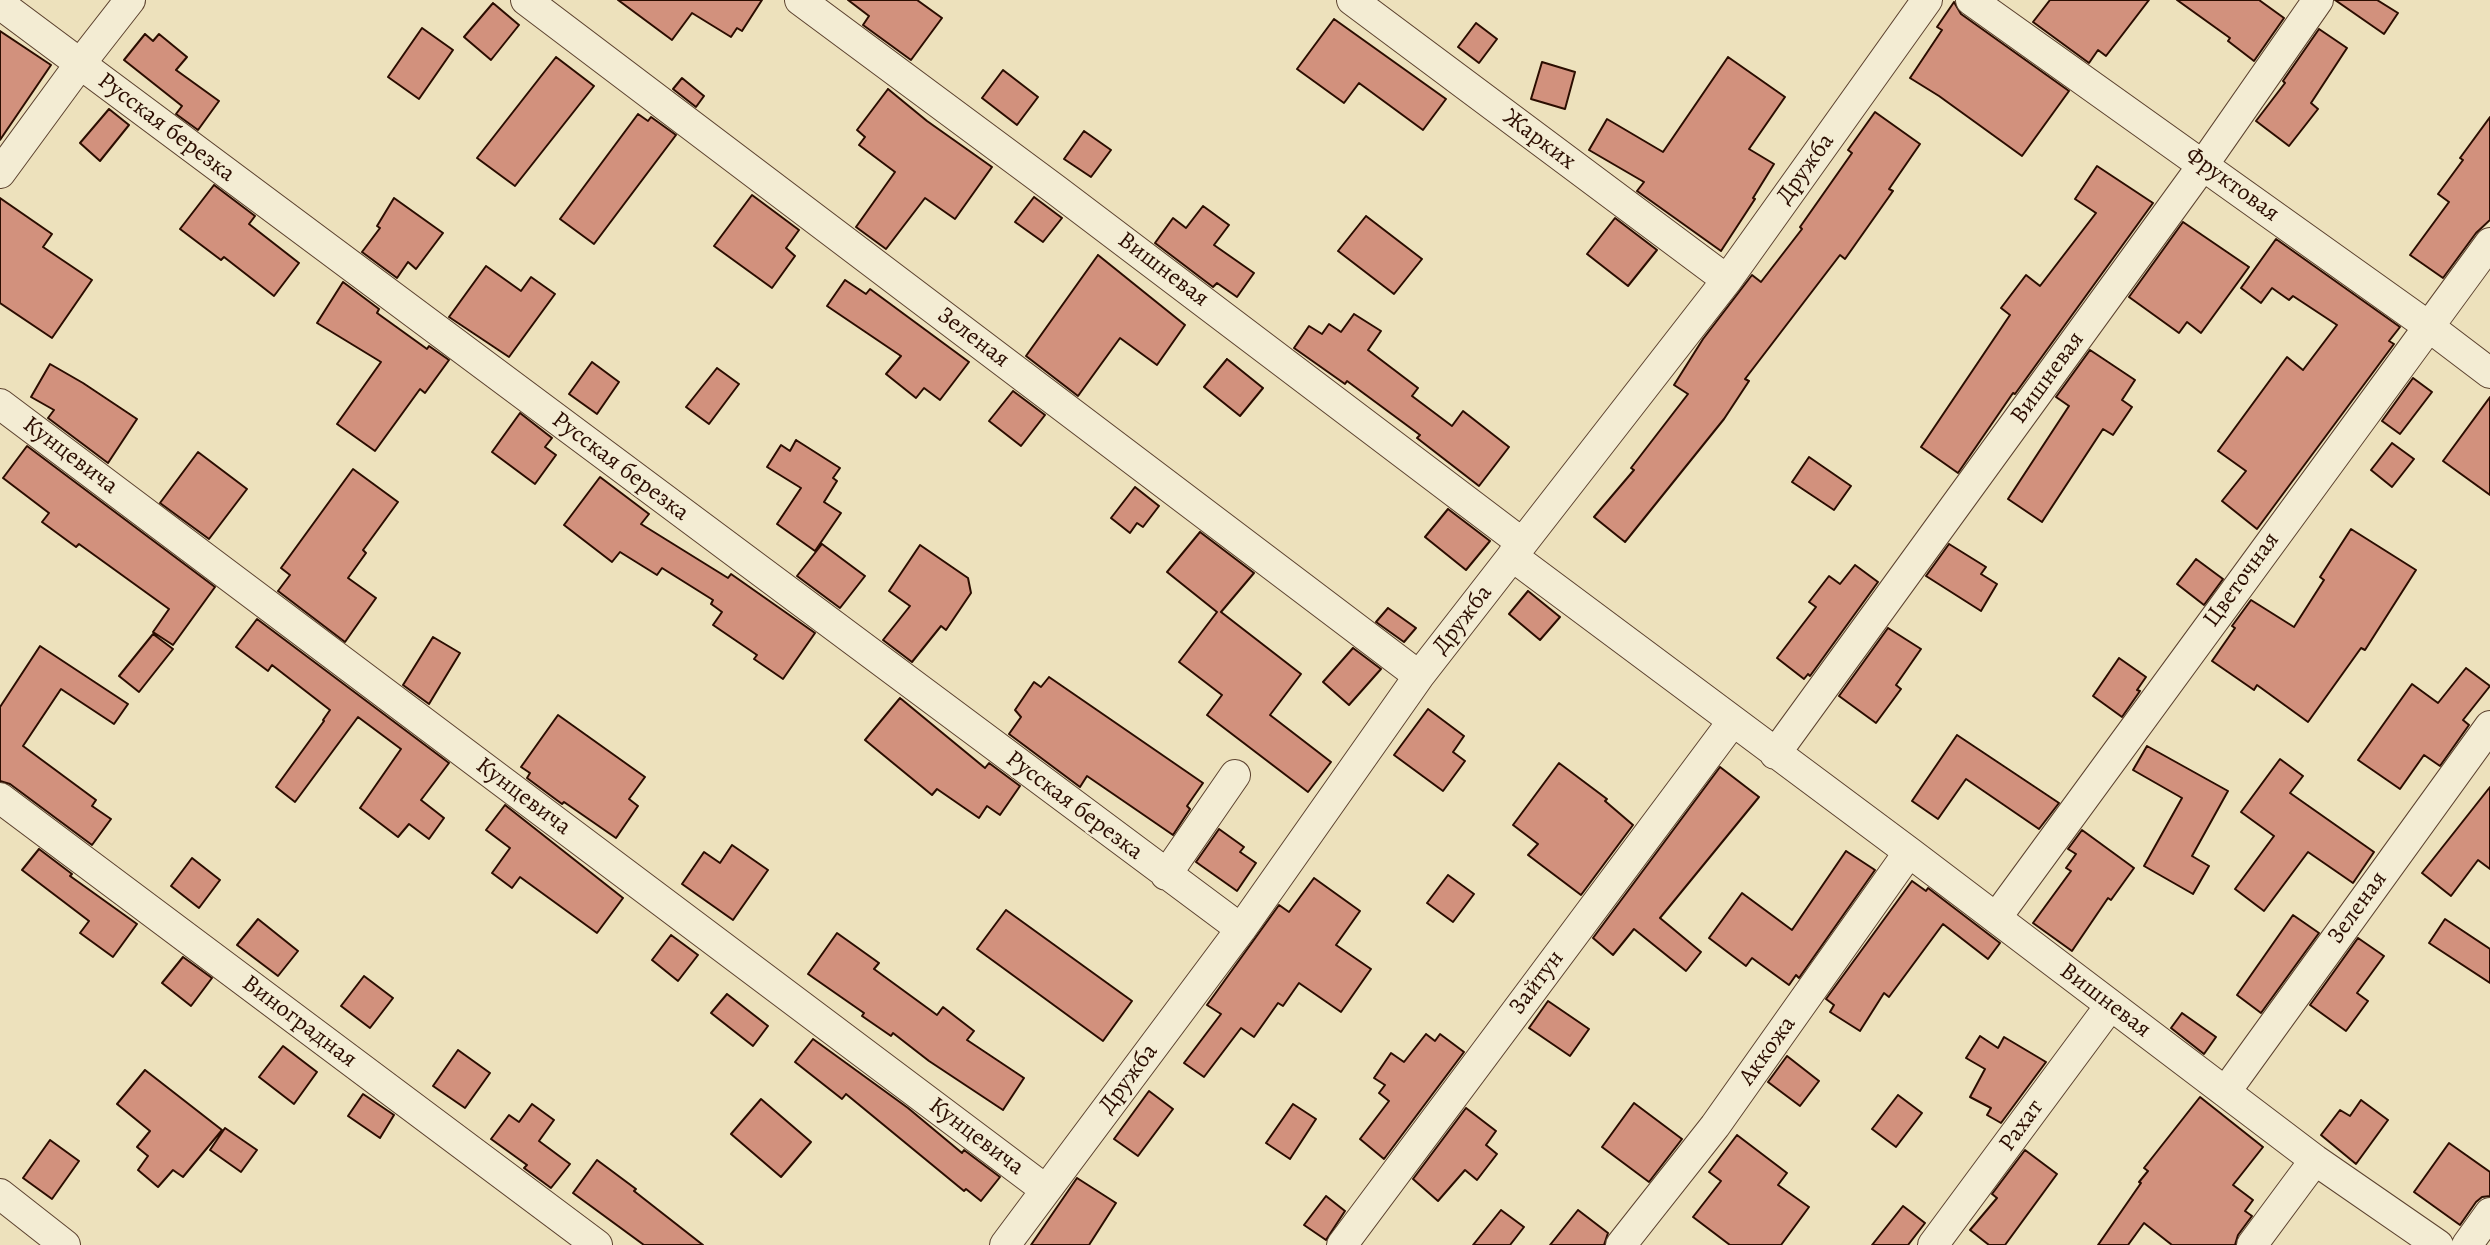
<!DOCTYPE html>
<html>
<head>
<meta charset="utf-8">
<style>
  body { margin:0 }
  canvas { display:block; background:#ede1bc }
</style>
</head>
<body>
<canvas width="2490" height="1245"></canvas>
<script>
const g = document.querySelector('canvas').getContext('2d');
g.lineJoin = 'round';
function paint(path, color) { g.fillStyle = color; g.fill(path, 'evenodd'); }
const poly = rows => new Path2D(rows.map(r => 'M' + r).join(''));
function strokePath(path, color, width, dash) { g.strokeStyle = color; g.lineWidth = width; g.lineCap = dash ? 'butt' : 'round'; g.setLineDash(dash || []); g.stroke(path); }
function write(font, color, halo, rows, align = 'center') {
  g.font = font + ' Alegreya,serif'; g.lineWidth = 5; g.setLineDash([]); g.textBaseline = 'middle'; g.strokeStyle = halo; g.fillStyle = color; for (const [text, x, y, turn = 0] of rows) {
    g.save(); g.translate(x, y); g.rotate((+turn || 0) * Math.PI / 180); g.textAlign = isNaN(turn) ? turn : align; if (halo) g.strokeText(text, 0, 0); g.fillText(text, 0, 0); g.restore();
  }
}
const building = poly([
  [618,0,762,0,742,31,737,28,731,37,692,13,672,40,618,0],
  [848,0,917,0,942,18,911,60,863,25,869,16,848,0],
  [2050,0,2149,0,2106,56,2098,50,2089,63,2033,22,2050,0],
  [2177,0,2259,0,2284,18,2254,61,2228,41,2230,38,2177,0],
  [2335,0,2377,0,2398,13,2384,34,2335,0],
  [1954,2,1961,14,2069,91,2022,156,1939,96,1910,78,1942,30,1937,27,1954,2],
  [493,3,519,25,491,60,464,37,493,3],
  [1334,19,1446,99,1423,130,1359,83,1344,103,1297,69,1334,19],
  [1476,23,1497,39,1479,63,1458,47,1476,23],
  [422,28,453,50,419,99,388,77,422,28],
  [2319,29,2347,48,2311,103,2318,109,2289,146,2256,121,2285,83,2283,81,2319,29],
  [0,31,51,65,0,140,0,31],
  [145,34,153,41,159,34,187,57,176,70,219,101,198,130,176,114,182,106,124,60,145,34],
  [556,57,594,86,515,186,477,158,556,57],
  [1728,57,1785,97,1749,149,1774,164,1753,198,1755,199,1721,251,1637,191,1644,182,1589,150,1607,119,1663,152,1728,57],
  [1542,62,1575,72,1565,109,1531,99,1542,62],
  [1003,70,1038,97,1017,125,982,98,1003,70],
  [682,78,704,96,696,107,673,89,682,78],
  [888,89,927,121,992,167,955,219,925,198,886,249,856,227,895,172,859,145,865,137,857,130,888,89],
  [109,109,129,125,100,161,80,143,109,109],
  [1875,112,1920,144,1889,189,1893,191,1845,259,1840,255,1745,379,1749,381,1724,419,1625,542,1594,517,1634,470,1631,468,1688,394,1674,385,1703,339,1752,275,1761,282,1802,229,1800,227,1852,153,1848,150,1875,112],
  [638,114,648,121,651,117,676,135,594,244,560,219,638,114],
  [2490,117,2490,220,2476,233,2443,278,2410,255,2449,202,2438,194,2463,160,2460,158,2490,117],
  [1084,131,1111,150,1091,177,1064,159,1084,131],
  [2097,166,2153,203,2015,394,2013,393,1958,473,1921,447,2010,315,2001,308,2026,275,2040,286,2096,213,2075,199,2097,166],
  [214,185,255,216,249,224,299,263,274,296,224,257,221,260,180,229,214,185],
  [752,195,799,230,786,248,795,256,772,288,714,246,752,195],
  [1034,197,1062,218,1043,242,1015,222,1034,197],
  [0,198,52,234,43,247,92,280,52,338,0,303,0,198],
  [394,198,443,233,416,269,408,262,397,278,362,252,380,228,377,226,394,198],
  [1203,206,1229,225,1214,245,1254,273,1237,297,1217,283,1213,287,1155,243,1173,218,1186,228,1203,206],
  [1366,216,1422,259,1394,294,1338,251,1366,216],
  [1615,218,1657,250,1628,286,1587,254,1615,218],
  [2183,222,2249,267,2201,333,2187,322,2179,333,2129,297,2183,222],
  [2276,239,2400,327,2389,341,2394,344,2257,529,2222,501,2246,471,2218,451,2287,357,2303,370,2337,325,2293,296,2289,300,2272,288,2261,303,2241,288,2276,239],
  [1098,255,1185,325,1157,365,1120,338,1078,396,1026,356,1098,255],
  [486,266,521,291,531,277,555,294,509,357,449,317,486,266],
  [845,280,866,294,870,289,969,362,940,400,924,388,916,398,886,374,901,356,827,306,845,280],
  [343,282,379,309,377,313,427,349,429,346,449,360,425,393,420,389,375,451,337,424,381,362,317,323,343,282],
  [1354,314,1381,331,1368,350,1418,388,1412,396,1452,426,1463,411,1509,447,1479,486,1417,438,1420,435,1347,381,1345,384,1294,348,1309,326,1322,334,1329,324,1341,332,1354,314],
  [2090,350,2135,380,2122,400,2132,407,2113,435,2103,429,2042,522,2008,499,2069,406,2056,397,2090,350],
  [1227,359,1263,388,1240,416,1204,387,1227,359],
  [592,362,619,382,597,414,569,394,592,362],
  [50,364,83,383,137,419,108,463,48,418,54,410,31,397,50,364],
  [717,368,739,384,709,424,686,407,717,368],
  [2413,378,2432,392,2400,434,2382,421,2413,378],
  [1013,391,1045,415,1021,446,989,421,1013,391],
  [2490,397,2490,495,2443,461,2490,397],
  [520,413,552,438,545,447,556,455,535,484,492,452,520,413],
  [796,440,840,468,833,478,837,481,824,502,841,513,815,551,777,524,801,488,767,467,781,445,790,451,796,440],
  [2392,443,2414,459,2392,487,2371,470,2392,443],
  [27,446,215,587,173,645,153,632,169,609,79,544,76,547,42,522,49,513,3,478,27,446],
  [198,452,247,489,209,539,160,503,198,452],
  [1809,457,1851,486,1834,510,1792,482,1809,457],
  [353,469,398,502,363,550,366,553,348,578,376,598,345,642,278,591,290,575,281,568,353,469],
  [600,477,649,514,641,524,728,578,731,574,815,633,783,679,754,659,757,655,713,625,722,612,711,604,713,600,662,568,657,575,620,552,612,562,564,525,600,477],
  [1135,487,1159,506,1143,527,1137,523,1130,533,1111,518,1135,487],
  [1448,509,1490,541,1466,570,1425,537,1448,509],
  [2351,529,2416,570,2365,650,2361,648,2308,722,2257,685,2254,690,2212,661,2235,628,2232,626,2251,600,2294,627,2324,580,2320,577,2351,529],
  [1200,532,1254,573,1221,612,1301,674,1270,715,1331,762,1308,792,1207,715,1222,695,1179,662,1217,612,1167,572,1200,532],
  [822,544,865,576,840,608,797,576,822,544],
  [1949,544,1986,567,1981,574,1997,584,1981,611,1926,576,1949,544],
  [920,545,968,578,971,593,946,630,941,626,912,662,883,640,910,606,889,591,920,545],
  [2196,559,2223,579,2204,605,2177,584,2196,559],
  [1855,565,1878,582,1810,676,1808,674,1804,679,1777,658,1816,607,1809,602,1829,576,1840,584,1855,565],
  [1528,591,1560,617,1540,640,1509,614,1528,591],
  [1388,608,1416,628,1404,642,1376,622,1388,608],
  [257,619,449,763,421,800,444,818,429,839,409,824,398,837,360,808,401,749,358,717,295,802,276,787,324,721,323,720,330,710,272,665,268,671,236,647,257,619],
  [1888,628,1921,649,1896,685,1901,689,1876,723,1839,696,1888,628],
  [153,634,173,649,139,692,119,676,153,634],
  [433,637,460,653,429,704,403,685,433,637],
  [40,646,128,704,114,724,61,689,23,746,96,800,92,806,111,819,92,845,10,784,0,781,0,707,40,646],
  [1353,648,1381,669,1349,705,1323,682,1353,648],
  [2119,658,2146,677,2137,690,2140,691,2122,717,2093,696,2119,658],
  [2466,668,2490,686,2463,720,2469,725,2440,766,2424,755,2400,789,2358,760,2412,684,2438,703,2466,668],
  [1049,677,1203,783,1187,806,1190,809,1173,835,1087,776,1080,787,1009,734,1021,717,1015,710,1034,682,1041,687,1049,677],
  [900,698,985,768,989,763,1020,786,1000,815,987,806,979,818,937,789,932,795,865,740,900,698],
  [1428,709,1464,736,1453,752,1465,761,1443,791,1394,755,1428,709],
  [558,715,645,777,629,799,638,806,616,838,564,802,562,804,527,778,530,773,521,767,558,715],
  [1957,735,2059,803,2039,829,1966,779,1938,819,1912,801,1957,735],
  [2147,746,2228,791,2192,856,2209,866,2193,894,2144,866,2182,798,2133,770,2147,746],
  [2280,759,2303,776,2290,793,2374,852,2353,883,2308,852,2264,911,2235,889,2274,836,2241,812,2280,759],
  [1559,763,1607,799,1605,801,1633,825,1581,895,1528,855,1538,844,1513,825,1559,763],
  [1720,767,1759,797,1660,918,1701,952,1686,971,1634,929,1613,955,1593,938,1720,767],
  [2490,787,2490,869,2478,860,2451,896,2422,873,2490,787],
  [505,805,623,898,597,933,520,877,512,888,492,873,510,848,486,830,505,805],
  [1219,829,1244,847,1240,852,1256,863,1237,891,1196,862,1219,829],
  [2082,830,2134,868,2111,900,2108,898,2072,951,2033,923,2071,871,2066,868,2076,854,2068,849,2082,830],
  [732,845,768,870,733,920,682,884,704,852,720,863,732,845],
  [39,849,72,874,70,876,137,924,113,957,80,933,89,921,22,870,39,849],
  [1846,851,1875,870,1799,978,1796,975,1789,985,1752,958,1746,966,1709,938,1742,893,1792,930,1846,851],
  [192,858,220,880,199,908,171,886,192,858],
  [1448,875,1474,894,1453,922,1427,903,1448,875],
  [1314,878,1360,911,1336,945,1371,969,1341,1012,1299,983,1283,1006,1278,1003,1254,1037,1241,1028,1204,1077,1184,1063,1221,1014,1207,1005,1279,905,1289,912,1314,878],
  [1912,881,1926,891,1928,888,2000,943,1988,959,1943,924,1889,997,1884,993,1860,1031,1830,1012,1834,1005,1826,999,1912,881],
  [1006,910,1132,1001,1103,1041,977,949,1006,910],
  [2293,915,2319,933,2261,1013,2237,995,2293,915],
  [258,919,298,951,278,976,237,945,258,919],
  [2445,919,2490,949,2490,983,2429,943,2445,919],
  [837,933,879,963,874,969,937,1015,943,1007,974,1031,967,1040,1024,1078,1003,1110,929,1061,893,1033,891,1036,862,1016,864,1013,808,974,837,933],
  [671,935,698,955,678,981,652,960,671,935],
  [2358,938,2384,956,2357,993,2368,1001,2346,1031,2310,1005,2358,938],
  [183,957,212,978,191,1006,162,983,183,957],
  [364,976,393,998,370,1028,341,1006,364,976],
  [727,994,768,1026,753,1046,711,1013,727,994],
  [1548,1001,1589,1029,1570,1056,1529,1028,1548,1001],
  [2182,1013,2216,1037,2204,1054,2171,1028,2182,1013],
  [1426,1034,1435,1041,1440,1034,1464,1052,1384,1159,1360,1139,1389,1101,1379,1093,1385,1085,1374,1078,1391,1053,1404,1062,1426,1034],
  [1980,1036,1998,1048,2004,1037,2046,1062,2001,1123,1987,1115,1991,1108,1970,1097,1985,1069,1966,1058,1980,1036],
  [813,1039,908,1108,962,1153,964,1150,1000,1177,981,1201,966,1189,964,1191,846,1094,842,1099,795,1062,813,1039],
  [283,1046,317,1072,294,1104,259,1077,283,1046],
  [458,1050,490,1073,465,1108,433,1086,458,1050],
  [1787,1056,1819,1081,1800,1106,1768,1082,1787,1056],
  [145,1070,222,1130,183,1177,173,1170,158,1187,138,1170,148,1156,137,1147,150,1131,117,1104,145,1070],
  [1149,1091,1173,1109,1138,1156,1114,1139,1149,1091],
  [363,1094,394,1115,380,1138,348,1116,363,1094],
  [1898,1095,1922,1113,1896,1147,1872,1129,1898,1095],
  [2200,1097,2263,1147,2233,1185,2253,1200,2245,1211,2252,1216,2238,1235,2235,1245,2172,1245,2144,1223,2128,1245,2098,1245,2141,1183,2139,1182,2148,1171,2144,1168,2200,1097],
  [761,1099,811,1142,781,1177,731,1134,761,1099],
  [2361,1100,2388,1120,2356,1164,2321,1135,2340,1110,2350,1116,2361,1100],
  [1634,1103,1682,1139,1649,1182,1602,1147,1634,1103],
  [532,1104,554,1120,539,1141,570,1164,551,1188,524,1168,527,1165,491,1139,509,1115,519,1122,532,1104],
  [1293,1104,1316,1119,1290,1159,1266,1143,1293,1104],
  [1466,1108,1496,1131,1486,1145,1497,1154,1477,1180,1465,1170,1438,1201,1413,1179,1466,1108],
  [225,1128,257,1150,241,1172,210,1150,225,1128],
  [1737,1135,1787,1173,1778,1185,1809,1207,1781,1245,1730,1245,1693,1217,1721,1181,1709,1172,1737,1135],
  [50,1140,79,1161,52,1199,23,1178,50,1140],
  [2449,1143,2490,1172,2490,1196,2482,1197,2476,1202,2460,1225,2414,1192,2449,1143],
  [2025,1150,2057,1174,2005,1245,1989,1245,1970,1230,1997,1198,1992,1194,2025,1150],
  [597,1160,636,1189,634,1191,703,1245,644,1245,573,1193,597,1160],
  [1077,1178,1116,1203,1089,1245,1031,1245,1077,1178],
  [1326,1196,1345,1211,1326,1240,1304,1225,1326,1196],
  [1903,1206,1925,1223,1908,1245,1872,1245,1903,1206],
  [1501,1210,1524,1227,1510,1245,1473,1245,1501,1210],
  [1578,1210,1608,1233,1604,1245,1550,1245,1578,1210]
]);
paint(building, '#d2917d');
strokePath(building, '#2b0d00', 2);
const minor = poly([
  [526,0,1419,676],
  [800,0,1056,190,1522,543],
  [1352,0,1727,280],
  [1971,0,2428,326,2490,373],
  [0,4,1241,929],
  [0,173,80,64,130,0],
  [0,404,1046,1190],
  [1512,556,1909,852,2315,1160,2438,1245],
  [1775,754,2203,165,2318,0],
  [0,798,597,1245],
  [1166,875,1235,775],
  [1996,918,2490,243],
  [2226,1091,2490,726],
  [0,1194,65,1245],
  [1005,1245,1241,929,1419,676,1727,280,1927,0],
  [1342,1245,1733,721],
  [1621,1245,1715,1126,1909,852],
  [1933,1245,2110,1006],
  [2252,1245,2315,1160],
  [2467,1245,2490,1213]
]);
strokePath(minor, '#5c422f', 32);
strokePath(minor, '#f3ecd3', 30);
write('24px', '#2b0d00', '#f3ecd3', [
  ["Русская березка",166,128,37],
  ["Жарких",1539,140,37],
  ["Дружба",1806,169,-54],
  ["Фруктовая",2232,185,36],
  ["Вишневая",1163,270,37],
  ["Зеленая",973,338,37],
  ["Вишневая",2048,378,-54],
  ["Кунцевича",70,456,37],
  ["Русская березка",620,467,37],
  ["Цветочная",2242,580,-54],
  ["Дружба",1463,620,-52],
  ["Кунцевича",523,797,37],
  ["Русская березка",1074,806,37],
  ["Зеленая",2358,908,-54],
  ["Зайтун",1537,983,-53],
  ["Вишневая",2105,1001,37],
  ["Виноградная",299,1022,37],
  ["Аккожа",1768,1051,-54],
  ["Дружба",1129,1079,-53],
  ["Рахат",2022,1126,-54],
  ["Кунцевича",976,1137,37]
]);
</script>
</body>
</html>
